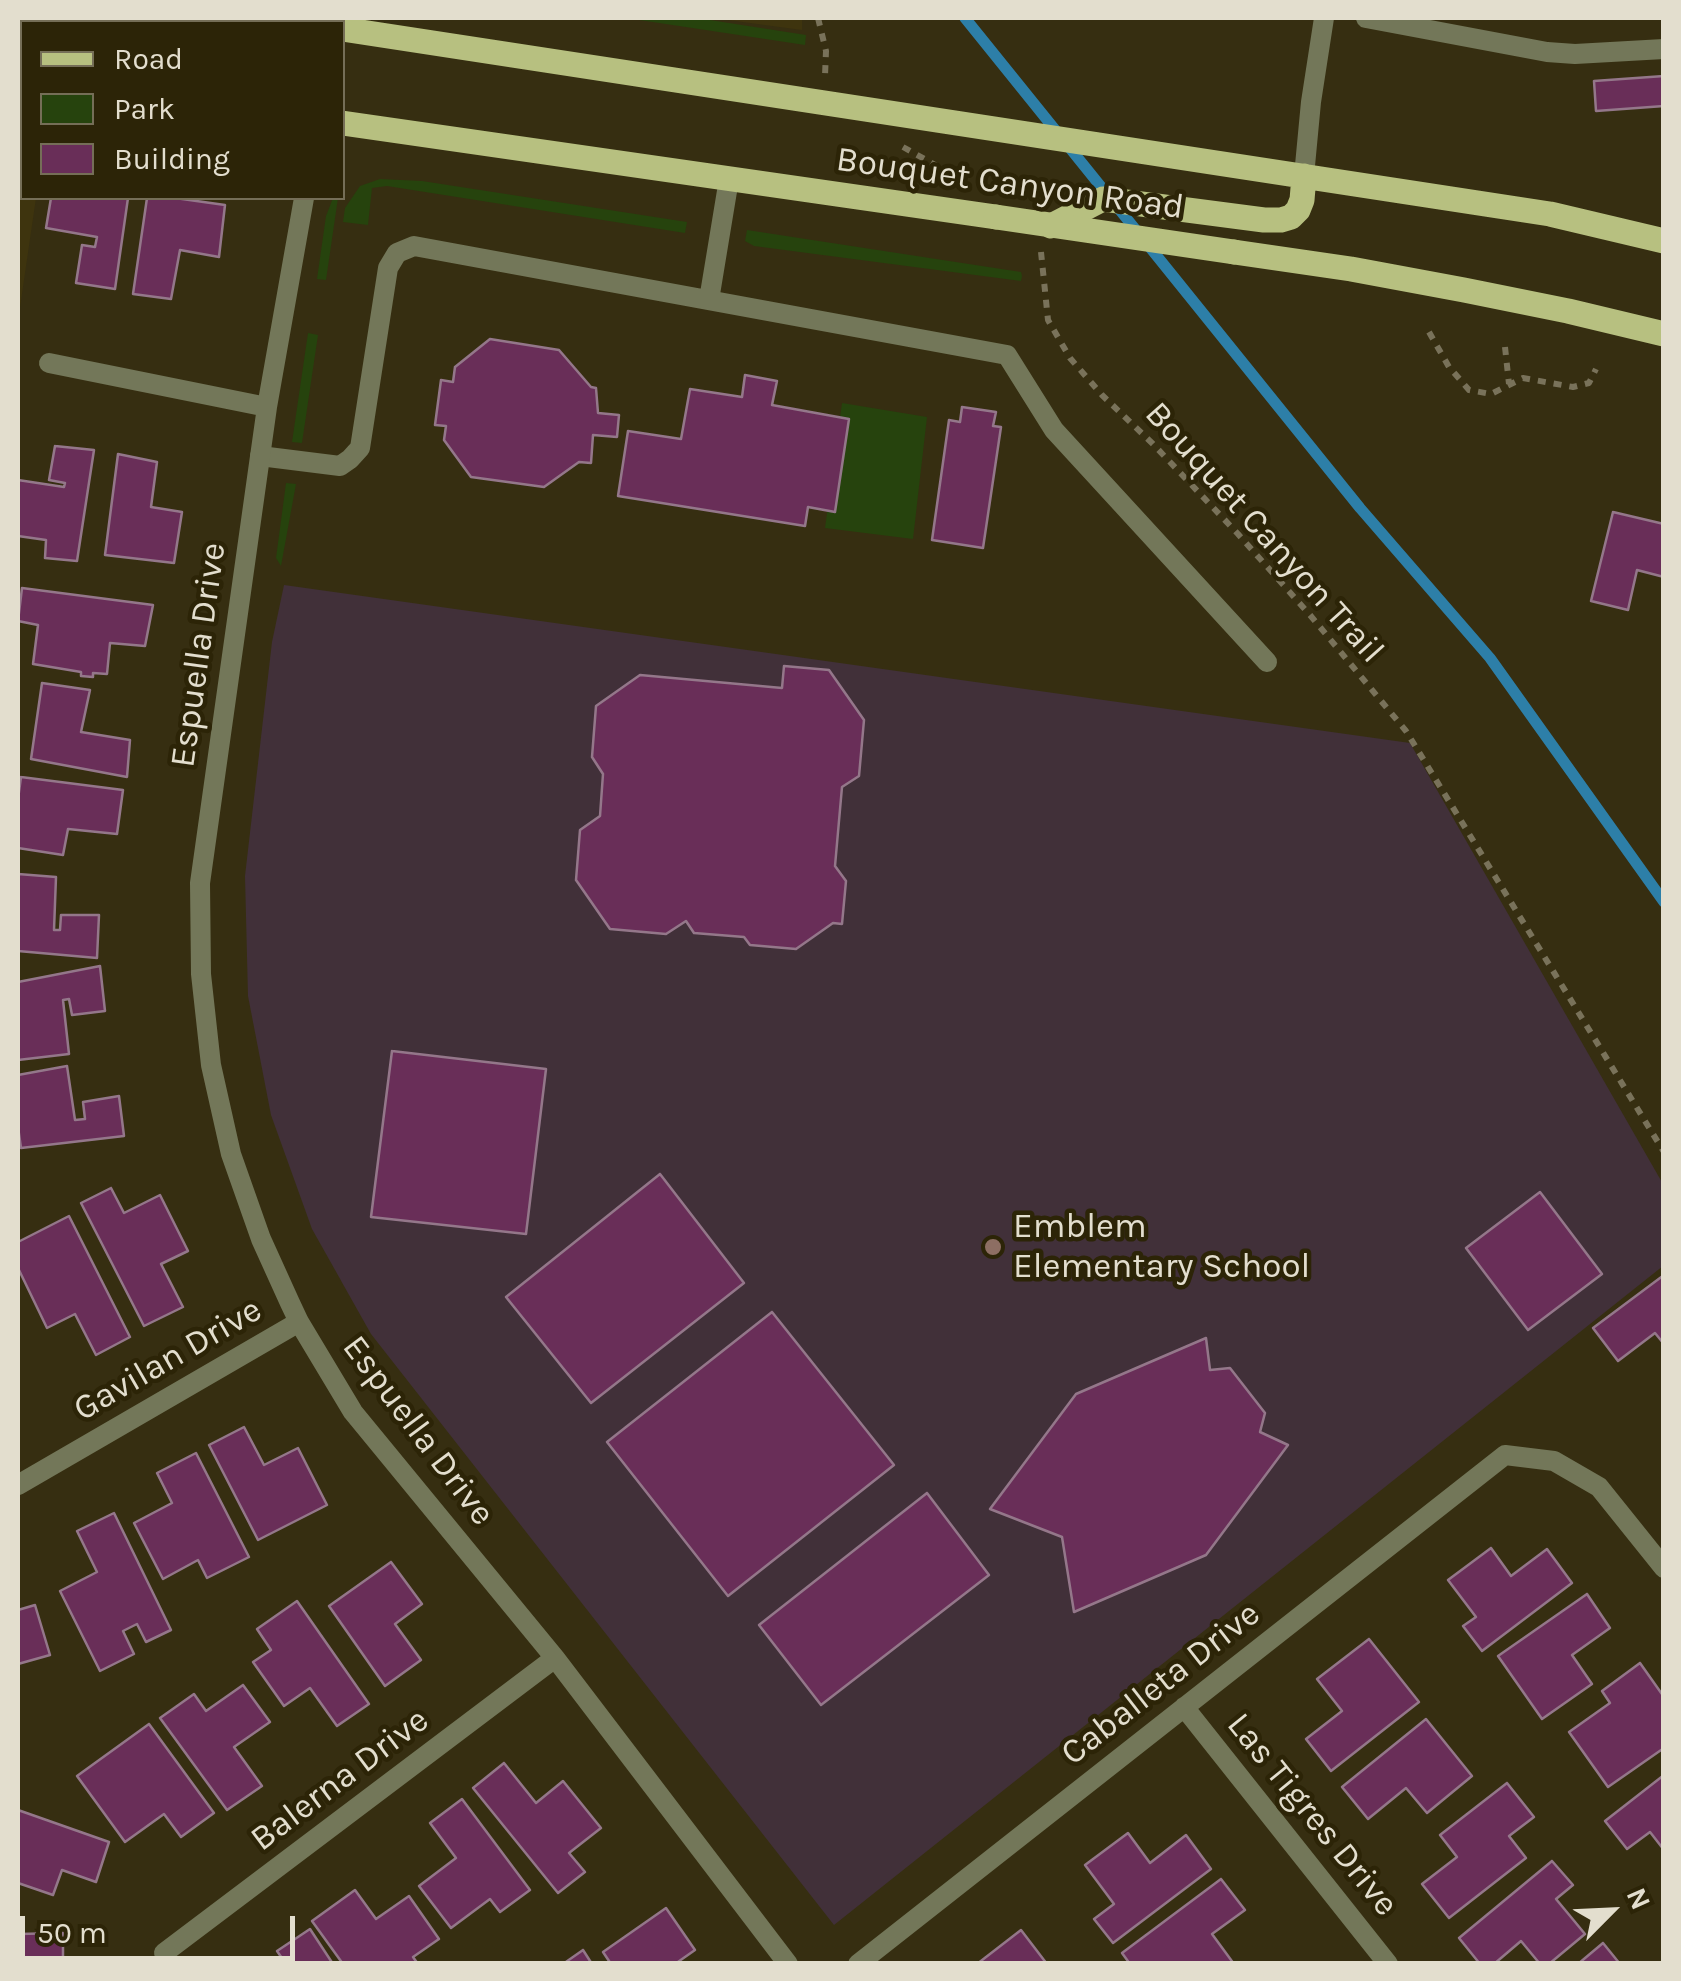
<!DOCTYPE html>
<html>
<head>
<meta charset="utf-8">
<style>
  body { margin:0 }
  #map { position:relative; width:1681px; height:1981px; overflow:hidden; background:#362e11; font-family:Karla,sans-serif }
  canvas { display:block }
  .frame { position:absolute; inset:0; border:20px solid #e3dece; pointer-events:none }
  .legend { position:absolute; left:20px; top:20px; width:325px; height:180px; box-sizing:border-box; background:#2c2407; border:2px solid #756e57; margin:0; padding:12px 18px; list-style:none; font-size:30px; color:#e3dece }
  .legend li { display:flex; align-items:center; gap:20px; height:50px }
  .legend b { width:50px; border:2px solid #756e57 }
  .north { position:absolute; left:1561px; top:1861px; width:100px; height:100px; -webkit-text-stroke:8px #2c2407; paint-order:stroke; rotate:66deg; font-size:28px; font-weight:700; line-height:40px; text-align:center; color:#e3dece }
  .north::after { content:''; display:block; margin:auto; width:35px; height:45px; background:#e3dece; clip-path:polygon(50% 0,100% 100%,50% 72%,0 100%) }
  .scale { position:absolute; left:20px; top:1916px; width:275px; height:45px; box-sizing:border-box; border:5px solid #e3dece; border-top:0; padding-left:12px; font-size:30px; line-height:35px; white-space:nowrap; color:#e3dece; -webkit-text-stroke:8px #2c2407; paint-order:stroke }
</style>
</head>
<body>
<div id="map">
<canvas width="1681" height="1981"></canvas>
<div class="frame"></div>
<ul class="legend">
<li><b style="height:12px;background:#b7c080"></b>Road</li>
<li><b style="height:28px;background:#26430d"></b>Park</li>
<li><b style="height:28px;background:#692e58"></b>Building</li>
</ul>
<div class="north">N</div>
<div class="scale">50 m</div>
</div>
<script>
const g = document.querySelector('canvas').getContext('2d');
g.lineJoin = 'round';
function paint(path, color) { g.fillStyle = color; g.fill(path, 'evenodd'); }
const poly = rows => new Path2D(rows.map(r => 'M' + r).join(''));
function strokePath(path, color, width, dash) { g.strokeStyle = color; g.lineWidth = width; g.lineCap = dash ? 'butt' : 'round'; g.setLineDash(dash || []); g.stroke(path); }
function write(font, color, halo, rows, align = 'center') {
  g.font = font + ' Karla,sans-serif'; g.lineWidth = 9; g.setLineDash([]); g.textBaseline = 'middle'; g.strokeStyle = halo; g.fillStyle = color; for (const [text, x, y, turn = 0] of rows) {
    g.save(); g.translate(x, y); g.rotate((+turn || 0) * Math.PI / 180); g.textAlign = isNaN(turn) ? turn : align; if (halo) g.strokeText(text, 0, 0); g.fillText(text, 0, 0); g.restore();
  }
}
paint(poly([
  [18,18,42,18,42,22,22,22,22,198,36,198,18,321],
  [713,18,802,18,802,30]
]), '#3e340e');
paint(poly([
  [284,585,1410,743,1663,1184,1663,1266,834,1925,371,1334,312,1229,271,1115,248,996,245,876,272,642]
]), '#413039');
paint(poly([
  [626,18,697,18,806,35,805,45],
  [380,179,422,181,687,222,685,233,387,186,372,188,368,225,343,222,345,208,360,186],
  [333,198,338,198,326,280,317,279,326,216],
  [747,230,1021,272,1022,276,1021,281,754,246,745,241],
  [308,333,318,335,302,443,292,442],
  [842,403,927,417,913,539,825,528],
  [286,483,296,484,281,566,276,558]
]), '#26430d');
strokePath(poly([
  [965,18,1360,508,1490,658,1664,902]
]), '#2d7fa8', 11);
const building = poly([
  [1664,76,1664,106,1596,111,1594,81,1664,76],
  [51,198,128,198,115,289,76,283,82,245,95,247,97,237,46,228,51,198],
  [147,198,175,198,225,205,219,257,180,250,171,299,133,294,147,198],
  [490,339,559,350,591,387,596,388,598,413,619,415,617,437,593,435,591,463,579,462,544,487,471,477,444,440,446,426,435,425,441,380,453,382,455,367,490,339],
  [745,375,777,381,772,405,849,419,835,512,808,507,805,526,618,496,628,431,681,439,690,389,742,397,745,375],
  [962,407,996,412,993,426,1001,427,983,548,932,540,949,420,960,422,962,407],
  [55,446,94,450,77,561,45,558,46,540,18,536,18,480,64,487,65,483,49,480,55,446],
  [118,454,157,462,151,507,182,512,174,563,105,555,118,454],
  [1613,512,1664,524,1664,577,1637,570,1628,610,1591,601,1613,512],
  [22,588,153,605,145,646,110,643,107,674,93,673,93,677,81,676,81,672,33,664,38,625,18,621,22,588],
  [784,666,829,670,864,720,859,776,842,787,835,866,846,881,842,924,833,923,796,949,750,945,744,937,694,933,686,921,666,934,610,929,576,880,580,830,600,816,603,774,592,757,596,706,640,675,782,688,784,666],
  [42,683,90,690,81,732,130,740,127,777,31,759,42,683],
  [21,777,123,790,117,834,68,829,63,855,18,848,18,799,21,777],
  [18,874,56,877,54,930,60,930,61,915,99,915,97,958,18,951,18,874],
  [100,966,105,1011,72,1015,69,999,63,1000,69,1054,18,1060,18,982,100,966],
  [392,1051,546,1069,526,1234,371,1217,392,1051],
  [67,1066,75,1120,85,1119,83,1102,119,1096,124,1136,21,1148,18,1127,18,1075,67,1066],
  [660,1174,744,1283,591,1403,506,1297,660,1174],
  [111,1188,124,1213,160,1195,188,1251,161,1264,183,1307,144,1326,81,1203,111,1188],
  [1540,1192,1602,1274,1528,1330,1466,1248,1540,1192],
  [69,1216,130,1337,96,1355,75,1314,47,1328,18,1268,18,1242,69,1216],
  [1664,1275,1664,1344,1655,1333,1618,1361,1593,1328,1664,1275],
  [772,1312,894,1465,728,1596,607,1442,772,1312],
  [1206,1338,1210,1370,1230,1368,1265,1413,1260,1432,1288,1445,1206,1555,1074,1612,1062,1537,990,1509,1076,1394,1206,1338],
  [244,1427,264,1465,298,1448,327,1505,258,1540,209,1445,244,1427],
  [196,1453,249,1557,207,1578,198,1560,163,1579,134,1523,172,1503,157,1473,196,1453],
  [927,1493,989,1575,821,1705,759,1625,927,1493],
  [114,1513,171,1630,146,1642,137,1624,123,1631,134,1654,100,1671,60,1591,97,1572,77,1531,114,1513],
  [1491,1548,1511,1576,1547,1549,1572,1583,1482,1651,1463,1626,1476,1617,1448,1580,1491,1548],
  [391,1562,422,1604,395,1624,421,1660,385,1686,329,1606,391,1562],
  [1587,1594,1610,1628,1572,1655,1592,1684,1542,1719,1498,1656,1587,1594],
  [297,1601,369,1704,337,1726,310,1688,284,1706,253,1662,271,1650,257,1629,297,1601],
  [35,1605,50,1655,18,1664,18,1610,35,1605],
  [1369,1639,1419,1702,1331,1771,1306,1739,1342,1711,1317,1679,1369,1639],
  [1640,1663,1664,1697,1664,1748,1608,1787,1569,1732,1610,1703,1602,1691,1640,1663],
  [243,1685,270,1722,234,1747,262,1786,227,1810,160,1718,194,1694,206,1711,243,1685],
  [1426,1719,1472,1776,1427,1813,1406,1788,1368,1819,1342,1787,1426,1719],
  [149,1724,214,1813,181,1837,164,1814,125,1842,77,1776,149,1724],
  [504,1763,536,1803,563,1781,601,1828,569,1853,585,1872,558,1893,473,1788,504,1763],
  [1664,1775,1664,1850,1650,1832,1627,1849,1605,1821,1664,1775],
  [1507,1783,1534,1817,1509,1836,1526,1858,1449,1918,1422,1884,1457,1857,1440,1835,1507,1783],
  [462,1799,530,1890,500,1912,490,1899,451,1928,419,1886,456,1858,430,1823,462,1799],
  [18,1810,109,1842,96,1882,62,1870,53,1895,18,1883,18,1810],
  [1128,1833,1150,1863,1186,1835,1211,1869,1113,1943,1094,1919,1114,1904,1085,1865,1128,1833],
  [1552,1861,1573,1885,1556,1899,1585,1934,1549,1964,1540,1964,1521,1941,1494,1964,1480,1964,1459,1938,1552,1861],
  [1221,1879,1245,1910,1212,1934,1234,1964,1130,1964,1122,1953,1221,1879],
  [355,1890,376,1919,409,1896,439,1939,413,1957,418,1964,343,1964,312,1921,355,1890],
  [666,1908,695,1950,675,1964,611,1964,603,1952,666,1908],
  [310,1929,333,1964,286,1964,277,1951,310,1929],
  [1021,1930,1047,1964,977,1964,1021,1930],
  [63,1933,63,1964,18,1964,18,1934,63,1933],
  [1603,1943,1620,1964,1578,1964,1603,1943],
  [583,1950,592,1964,563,1964,583,1950]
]);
paint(building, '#692e58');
strokePath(building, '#94778a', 2.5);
strokePath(poly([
  [818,18,826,51,825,76],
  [903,147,962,180],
  [1041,252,1048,320,1070,358,1102,395,1153,444,1238,534,1310,615,1406,731,1664,1152],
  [1429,332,1449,367,1469,390,1491,394,1523,378,1573,387,1589,383,1596,369],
  [1505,347,1509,384]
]), '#79725a', 6, [8, 8]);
strokePath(poly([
  [1366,18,1547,52,1575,54,1664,49],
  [1304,176,1311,102,1324,18],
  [709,300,729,179],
  [260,456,340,466,350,459,360,448,388,268,397,253,414,246,1007,355,1054,430,1267,662]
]), '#737759', 20);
strokePath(poly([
  [304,198,267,407,200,883,201,974,211,1065,231,1154,261,1239,290,1303,299,1322,353,1412,555,1658,788,1964],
  [49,363,267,407],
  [18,1485,299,1322],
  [1184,1707,1388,1964],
  [164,1953,555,1658],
  [858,1964,1505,1455,1554,1461,1599,1487,1664,1568]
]), '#737759', 20);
strokePath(poly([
  [272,18,303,22],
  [342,29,1550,214,1664,241],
  [18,80,22,81],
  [342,123,996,217],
  [1051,226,1103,199,1264,220,1281,220,1291,217,1298,210,1302,200,1304,176],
  [1234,252,1351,269,1464,290,1568,311,1664,334]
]), '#b7c080', 25);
strokePath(poly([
  [996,217,1234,252]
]), '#b7c080', 25);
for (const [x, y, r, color] of [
  [993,1247,10,"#8d6e63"]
]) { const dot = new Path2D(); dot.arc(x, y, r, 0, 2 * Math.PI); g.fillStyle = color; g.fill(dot); strokePath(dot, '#2c2407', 4); }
write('35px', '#e3dece', '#2c2407', [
  ["Bouquet Canyon Road",1010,184,8],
  ["Bouquet Canyon Trail",1264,533,48],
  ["Espuella Drive",199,655,-82],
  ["Gavilan Drive",168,1360,-30],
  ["Espuella Drive",418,1431,53],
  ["Caballeta Drive",1161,1684,-38],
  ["Balerna Drive",340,1780,-37],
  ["Las Tigres Drive",1312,1815,51]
]);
write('35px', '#e3dece', '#2c2407', [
  ["Emblem",1013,1227],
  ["Elementary School",1013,1267]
], 'left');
</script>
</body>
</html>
